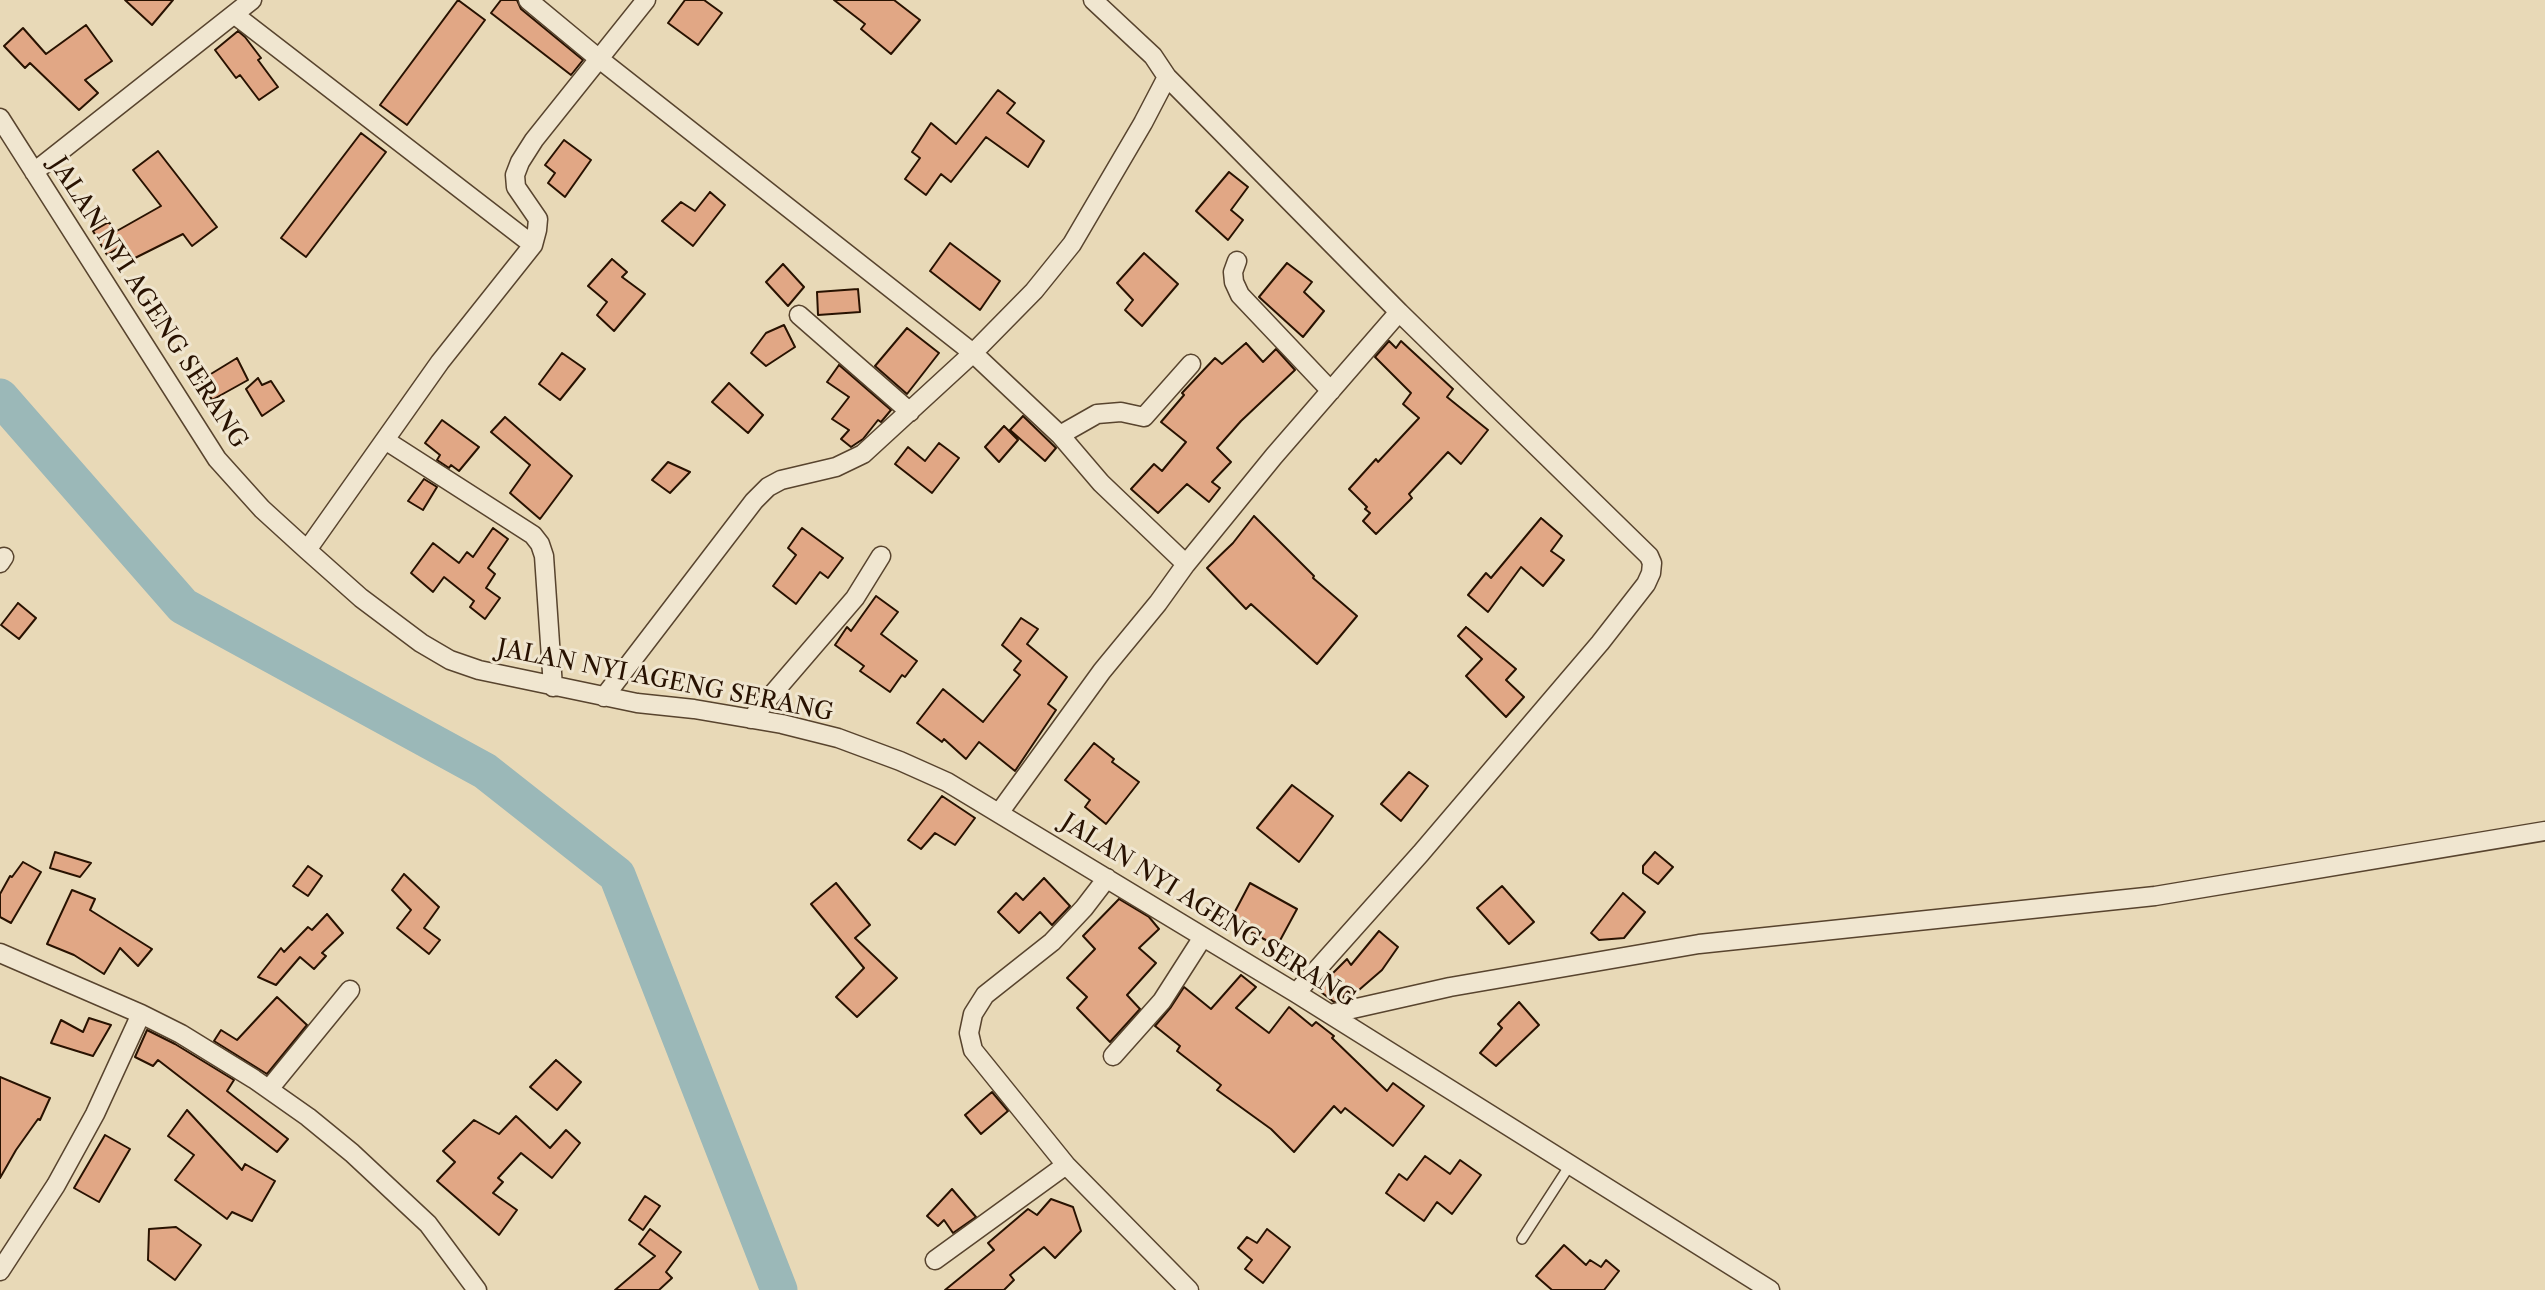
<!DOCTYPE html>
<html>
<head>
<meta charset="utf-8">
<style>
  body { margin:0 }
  canvas { display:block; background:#e8d9b7 }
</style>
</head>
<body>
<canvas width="2545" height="1290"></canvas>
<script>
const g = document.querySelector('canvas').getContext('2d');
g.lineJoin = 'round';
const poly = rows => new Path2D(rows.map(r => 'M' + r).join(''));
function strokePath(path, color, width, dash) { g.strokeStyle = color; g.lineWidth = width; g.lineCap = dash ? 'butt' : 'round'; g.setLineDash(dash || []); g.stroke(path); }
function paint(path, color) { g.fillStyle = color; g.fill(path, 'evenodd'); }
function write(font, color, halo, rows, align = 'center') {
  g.font = font + ' "Libre Caslon Text",serif'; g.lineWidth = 6; g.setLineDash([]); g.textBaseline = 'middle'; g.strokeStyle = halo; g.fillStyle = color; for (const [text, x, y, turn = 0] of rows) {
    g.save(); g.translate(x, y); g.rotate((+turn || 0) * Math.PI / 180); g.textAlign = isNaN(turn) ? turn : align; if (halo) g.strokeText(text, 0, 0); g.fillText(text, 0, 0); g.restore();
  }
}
strokePath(poly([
  [0,397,183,606,485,771,617,875,779,1290]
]), '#9bb8b8', 37);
const building = poly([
  [125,0,173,0,152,25,125,0],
  [458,0,485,20,407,125,380,105,458,0],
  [501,0,517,0,521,9,583,60,571,75,491,13,501,0],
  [685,0,704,0,722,13,698,45,668,23,685,0],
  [834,0,894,0,920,20,891,54,861,29,865,24,834,0],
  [86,25,112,61,85,80,98,93,79,110,30,63,25,68,4,46,23,28,46,54,86,25],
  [238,31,245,37,261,58,258,60,278,87,259,100,240,75,236,78,215,50,238,31],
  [998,90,1015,103,1007,113,1044,141,1028,167,986,137,951,182,941,174,926,195,905,179,920,158,912,152,931,123,956,144,998,90],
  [361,133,386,152,306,257,281,238,361,133],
  [564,140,591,160,565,197,548,183,555,173,545,165,564,140],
  [158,151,217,227,192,246,183,234,131,260,123,245,107,255,93,231,109,222,115,232,161,206,133,170,158,151],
  [1229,172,1248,187,1231,210,1243,220,1228,240,1196,211,1229,172],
  [710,192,725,205,693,246,662,221,681,202,695,211,710,192],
  [950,243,1000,281,980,310,930,271,950,243],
  [1144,253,1178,284,1142,326,1125,310,1133,300,1117,283,1144,253],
  [612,259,627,272,622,277,645,294,614,331,597,315,607,302,588,286,612,259],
  [1287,263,1312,282,1304,292,1324,311,1303,337,1259,297,1287,263],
  [783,264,804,287,788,306,766,282,783,264],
  [858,289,860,312,818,315,817,292,858,289],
  [784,325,795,347,766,366,751,353,766,333,784,325],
  [907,328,939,353,907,394,875,366,907,328],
  [1389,341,1396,348,1401,341,1453,389,1447,397,1488,430,1461,464,1448,452,1409,494,1412,498,1376,534,1363,521,1370,513,1365,509,1367,507,1349,489,1376,459,1378,462,1419,418,1403,404,1411,393,1375,357,1389,341],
  [1246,343,1263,362,1276,349,1295,370,1241,421,1217,448,1231,462,1212,482,1220,488,1209,502,1187,484,1158,513,1131,489,1154,464,1162,471,1186,442,1161,422,1184,395,1182,393,1215,358,1222,364,1246,343],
  [562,353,585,369,560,400,539,384,562,353],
  [237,358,248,380,212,400,201,380,237,358],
  [839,365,891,410,881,422,878,420,863,439,851,447,841,439,849,430,832,419,849,397,827,382,839,365],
  [258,378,262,385,271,381,284,401,262,416,246,389,258,378],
  [729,383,763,415,748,433,712,402,729,383],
  [1023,416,1056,448,1045,461,1010,430,1023,416],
  [505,417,572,476,540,519,510,493,530,465,491,432,505,417],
  [442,420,479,447,459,471,451,465,449,468,437,460,440,455,425,443,442,420],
  [1004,426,1018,440,999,462,985,447,1004,426],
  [939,443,959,458,932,493,895,464,908,447,925,461,939,443],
  [668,462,690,472,670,493,652,480,668,462],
  [424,479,437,487,423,510,408,501,424,479],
  [1254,516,1314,576,1313,578,1357,616,1317,664,1251,604,1246,609,1207,568,1233,543,1254,516],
  [1541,518,1562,536,1551,551,1564,560,1543,586,1521,567,1488,612,1468,595,1486,573,1491,578,1541,518],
  [493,528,508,539,488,568,495,574,486,588,500,598,485,619,470,607,474,601,444,577,433,592,411,573,433,543,459,563,467,552,473,557,493,528],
  [802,528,843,558,828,578,820,572,796,604,773,586,796,555,788,548,802,528],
  [876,596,898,612,881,634,917,661,905,677,902,675,890,692,860,671,864,666,835,645,847,627,851,631,876,596],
  [18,603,36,618,19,639,1,625,18,603],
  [1021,618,1038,629,1027,644,1067,677,1048,704,1056,710,1015,771,979,742,966,759,944,739,942,742,917,723,943,689,983,722,1020,675,1014,670,1021,661,1002,645,1021,618],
  [1466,627,1516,669,1506,680,1524,697,1506,717,1466,676,1482,659,1458,636,1466,627],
  [1094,743,1114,759,1112,762,1139,782,1106,824,1085,807,1090,800,1065,780,1094,743],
  [1409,772,1428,786,1401,821,1381,804,1409,772],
  [1292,785,1333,816,1299,862,1257,828,1292,785],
  [942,796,975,818,955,845,935,833,921,849,908,840,942,796],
  [55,852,91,863,80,877,50,868,55,852],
  [1655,852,1673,867,1658,884,1643,873,1643,866,1655,852],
  [23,862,41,872,11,923,0,917,0,894,10,876,12,877,23,862],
  [308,866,322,876,308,896,293,886,308,866],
  [404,874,439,907,424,928,440,940,429,954,397,928,411,910,392,890,404,874],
  [1044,878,1070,906,1052,925,1040,912,1019,933,998,912,1016,893,1023,900,1044,878],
  [836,883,870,925,855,938,897,978,857,1017,836,997,864,968,811,904,836,883],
  [1250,883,1297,909,1277,946,1230,921,1250,883],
  [1502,886,1534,922,1509,944,1477,908,1502,886],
  [72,890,95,899,90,910,152,949,138,966,120,948,104,974,74,955,47,944,72,890],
  [1623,893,1645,912,1624,938,1599,940,1591,933,1623,893],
  [1119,899,1149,917,1159,929,1139,948,1156,963,1127,995,1140,1009,1110,1042,1077,1008,1087,997,1067,978,1095,949,1083,936,1119,899],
  [327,914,343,933,322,953,326,956,314,969,300,957,276,985,258,977,281,948,284,952,308,927,312,930,327,914],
  [1379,931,1398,947,1382,970,1352,996,1348,991,1341,1000,1334,1002,1317,989,1347,959,1351,965,1379,931],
  [1241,975,1256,987,1236,1008,1269,1033,1289,1007,1312,1026,1316,1022,1334,1036,1332,1038,1387,1091,1393,1083,1424,1106,1393,1146,1345,1108,1341,1113,1334,1106,1294,1152,1271,1129,1217,1090,1221,1085,1177,1051,1180,1046,1155,1026,1171,1007,1184,987,1211,1009,1241,975],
  [277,997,307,1025,267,1074,214,1041,221,1030,237,1040,277,997],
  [1519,1002,1539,1025,1496,1066,1480,1053,1502,1028,1498,1024,1519,1002],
  [89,1018,111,1025,93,1056,51,1043,61,1020,83,1032,89,1018],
  [147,1030,175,1044,234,1080,227,1091,288,1139,277,1152,158,1060,153,1066,135,1057,147,1030],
  [556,1060,581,1082,557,1110,530,1087,556,1060],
  [0,1077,50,1098,40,1120,38,1119,16,1150,0,1178,0,1077],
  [992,1092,1008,1111,981,1134,965,1115,992,1092],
  [187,1110,242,1170,245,1164,275,1181,252,1221,232,1212,227,1219,175,1180,194,1155,168,1136,187,1110],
  [516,1116,550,1148,566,1130,580,1143,552,1178,521,1153,498,1178,503,1182,493,1193,517,1210,499,1235,437,1181,455,1162,443,1151,474,1120,499,1134,516,1116],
  [105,1135,130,1149,99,1202,74,1188,105,1135],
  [1425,1156,1450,1174,1460,1160,1481,1175,1452,1214,1437,1202,1424,1221,1386,1193,1399,1174,1407,1180,1425,1156],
  [952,1189,976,1217,953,1233,944,1220,938,1226,927,1216,952,1189],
  [645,1196,660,1206,643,1230,629,1220,645,1196],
  [1051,1199,1073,1207,1081,1231,1055,1258,1044,1247,1010,1275,1014,1280,1004,1290,945,1290,994,1250,988,1243,1028,1209,1037,1215,1051,1199],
  [176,1227,201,1245,175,1280,148,1260,149,1229,176,1227],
  [650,1229,681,1252,666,1272,672,1278,659,1290,615,1290,655,1256,639,1244,650,1229],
  [1267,1229,1290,1247,1263,1283,1245,1269,1252,1260,1238,1248,1247,1237,1257,1243,1267,1229],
  [1564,1245,1586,1265,1590,1260,1601,1267,1606,1260,1619,1271,1604,1290,1552,1290,1536,1276,1564,1245]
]);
paint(building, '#e1a785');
strokePath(building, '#281201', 2);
const lane = poly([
  [1522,1239,1570,1165]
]);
const street = poly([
  [528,0,598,58,973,353,1060,435,1101,483,1186,564],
  [235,15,533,245],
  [0,118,217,459,262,509,307,550,361,598,421,643,450,660,479,670,637,703,694,709,782,724,838,738,900,761,947,782,1296,993,1770,1290],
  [34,172,252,0],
  [1237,261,1233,272,1234,282,1240,295,1331,391],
  [799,315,910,412],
  [1060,435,1097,414,1121,412,1144,417,1191,364],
  [385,440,533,535,540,544,544,556,553,687],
  [307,550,440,362,533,245,537,230,538,219,516,187,515,175,520,162,534,140,646,0],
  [0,563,4,557],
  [604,697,754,501,768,487,781,480,836,467,863,454,973,353,1034,291,1072,244,1143,123,1167,77,1153,56,1093,0],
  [751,719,855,598,881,556],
  [999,813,1102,671,1158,603,1186,564,1274,456,1399,312,1167,77],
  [1107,878,1084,908,1052,942,985,995,973,1014,969,1033,973,1050,1066,1165,1189,1290],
  [0,953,141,1014,181,1034,254,1079,308,1117,352,1153,428,1224,477,1290],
  [1296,993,1421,853,1600,643,1646,584,1651,573,1652,563,1649,556,1399,312],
  [1330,1014,1450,987,1699,944,2155,896,2545,831],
  [1113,1056,1162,1001,1203,937],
  [269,1089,350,990],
  [935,1260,1066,1165],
  [0,1271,56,1185,95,1114,141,1014]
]);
strokePath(lane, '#58442e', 12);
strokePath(street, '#58442e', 21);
strokePath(lane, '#f0e6d0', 9);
strokePath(street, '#f0e6d0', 18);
write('24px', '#281201', '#f0e6d0', [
  ["JALAN NYI AGENG SERANG",148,303,57],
  ["JALAN NYI AGENG SERANG",665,681,11],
  ["JALAN NYI AGENG SERANG",1208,911,32]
]);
</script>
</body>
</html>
